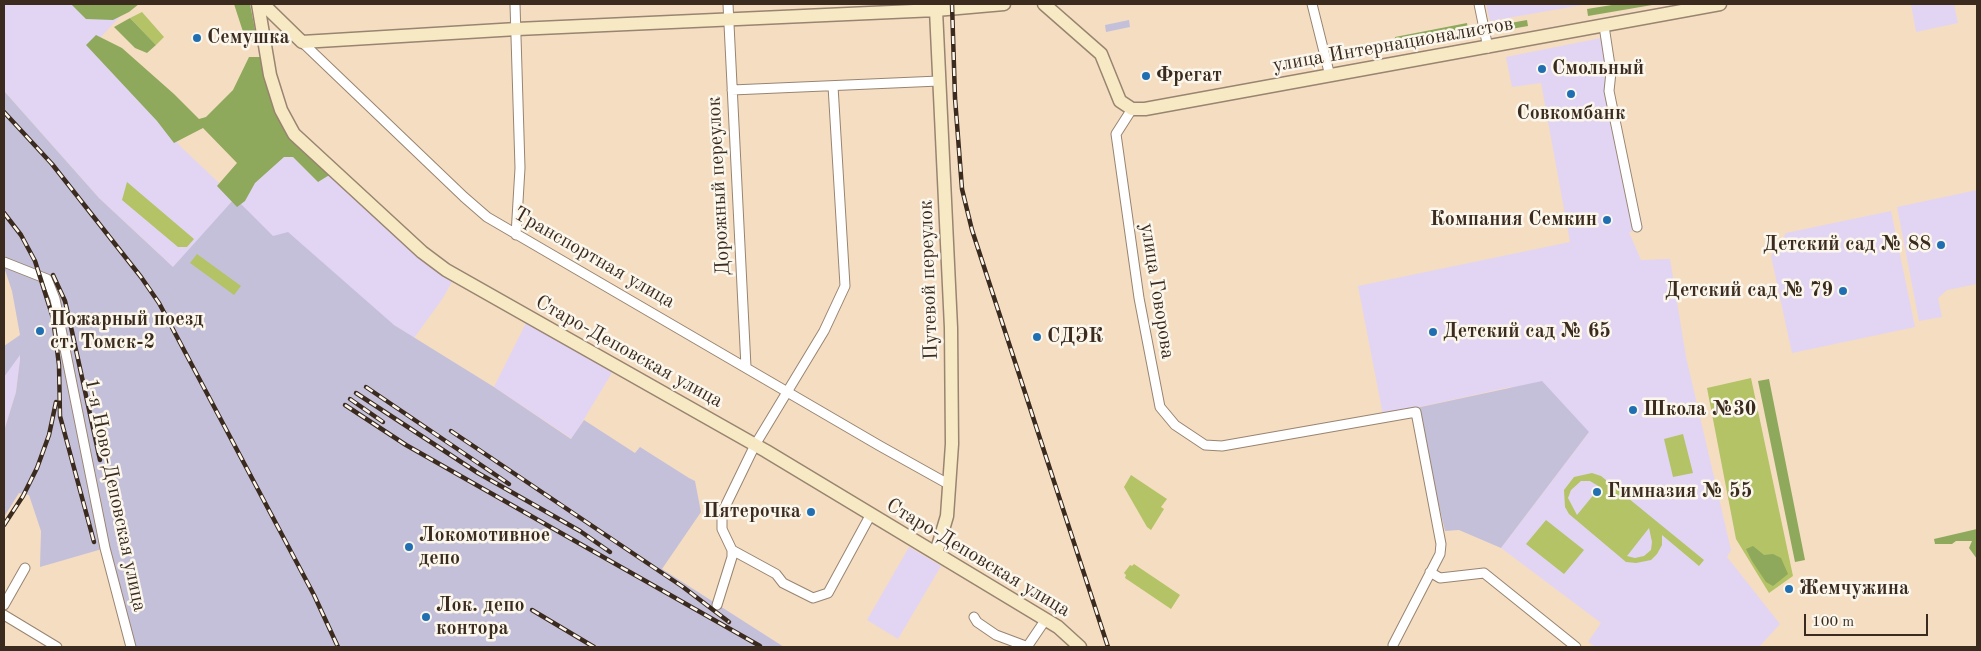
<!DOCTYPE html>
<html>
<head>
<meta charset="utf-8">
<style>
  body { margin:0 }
  #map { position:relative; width:1981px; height:651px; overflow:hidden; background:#f5ddc2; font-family:"Old Standard TT",serif }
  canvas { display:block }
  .frame { position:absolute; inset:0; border:5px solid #3b2a1e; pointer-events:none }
  .scale { position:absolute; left:1804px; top:614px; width:124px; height:22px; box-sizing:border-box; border:2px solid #3b2a1e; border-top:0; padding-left:6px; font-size:15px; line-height:18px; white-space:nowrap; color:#3b2a1e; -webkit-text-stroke:4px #fbf7ec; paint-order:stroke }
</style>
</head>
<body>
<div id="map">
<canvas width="1981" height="651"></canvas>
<div class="frame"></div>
<div class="scale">100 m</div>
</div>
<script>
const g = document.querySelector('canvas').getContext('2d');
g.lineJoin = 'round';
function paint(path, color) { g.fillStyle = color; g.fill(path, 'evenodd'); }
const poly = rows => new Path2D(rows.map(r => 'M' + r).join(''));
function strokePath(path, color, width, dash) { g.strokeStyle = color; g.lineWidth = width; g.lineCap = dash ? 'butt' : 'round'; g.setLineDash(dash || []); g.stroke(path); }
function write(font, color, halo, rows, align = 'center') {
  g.font = font + ' "Old Standard TT",serif'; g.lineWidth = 5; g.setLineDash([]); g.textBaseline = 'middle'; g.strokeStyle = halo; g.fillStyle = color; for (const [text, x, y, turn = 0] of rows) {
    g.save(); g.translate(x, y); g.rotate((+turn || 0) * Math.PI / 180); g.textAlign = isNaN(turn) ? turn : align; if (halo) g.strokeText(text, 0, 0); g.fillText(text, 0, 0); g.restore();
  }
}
paint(poly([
  [4,4,132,4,99,39,180,146,235,198,293,139,453,280,443,298,414,338,394,325,174,268,99,198,4,91],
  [1486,4,1588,4,1490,21],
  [1911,4,1954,4,1958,23,1916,32],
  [1601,38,1643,229,1629,232,1641,260,1670,259,1686,357,1731,550,1727,557,1780,624,1759,647,1596,647,1588,642,1601,623,1501,548,1589,432,1510,387,1383,415,1358,286,1570,242,1541,83,1512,87,1506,57],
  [1977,190,1977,284,1947,290,1938,298,1942,317,1919,321,1897,207],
  [1891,211,1915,327,1792,353,1771,256,1786,233],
  [527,321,613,371,572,439,494,387],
  [18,355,20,355,20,360,16,392,4,431,4,377],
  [909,547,941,566,898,639,867,620]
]), '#e2d4f3');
paint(poly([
  [1129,20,1130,27,1106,32,1105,25],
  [4,91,99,198,173,267,235,198,273,236,288,232,394,325,494,387,571,439,584,420,635,453,640,447,689,478,695,481,701,512,662,569,784,647,135,647,109,547,40,567,41,531,29,495,19,493,4,517,4,431,16,392,20,360,20,355,4,377,4,346,20,335,12,291,4,267],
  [1542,381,1589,432,1501,548,1459,530,1445,531,1416,408]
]), '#c5c0da');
paint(poly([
  [142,12,164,37,156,45,130,18],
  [127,182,194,239,187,247,178,247,122,200],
  [197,254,241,286,234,295,190,263],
  [1751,378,1793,576,1769,593,1736,539,1707,388],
  [1683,434,1693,473,1673,477,1664,439],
  [1592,473,1601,476,1704,560,1699,566,1662,535,1662,545,1657,554,1651,560,1636,563,1626,562,1569,514,1565,507,1564,490,1574,477],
  [1581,481,1590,481,1600,487,1577,515,1568,498,1571,490],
  [1649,528,1652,542,1651,550,1644,556,1635,558,1627,556],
  [1131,475,1167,499,1161,507,1164,509,1151,530,1147,527,1124,487],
  [1546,520,1584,550,1564,574,1526,544],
  [1134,564,1180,595,1171,609,1125,578,1126,575,1124,573,1130,565,1132,566]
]), '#b3c366');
paint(poly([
  [71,4,139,4,129,12,113,20,86,19],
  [234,4,250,4,257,40,255,42,246,41],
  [1618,4,1658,4,1588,16,1587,9],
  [130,18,156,45,147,53,135,48,114,27],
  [1527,20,1528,26,1494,32,1493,26],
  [1467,23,1468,29,1396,42,1395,37],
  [96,35,122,48,174,94,199,119,206,117,233,90,249,57,263,57,277,112,331,174,318,182,293,157,284,157,255,183,245,201,237,207,217,186,237,163,203,128,174,143,157,121,86,45],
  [1769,379,1805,560,1795,562,1758,381],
  [1977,529,1977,559,1969,548,1972,541,1956,541,1952,544,1935,544,1934,539],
  [1753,546,1764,555,1773,554,1781,558,1788,574,1773,586,1766,582,1752,561,1746,549]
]), '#8ea95b');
const street = poly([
  [515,4,520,168,516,235],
  [728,4,746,367],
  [1312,4,1330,76],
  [1479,4,1488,48],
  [1604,26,1611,72,1609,91,1637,227],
  [302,42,464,197,487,217,880,446,950,485],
  [732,90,939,81],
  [1132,109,1116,134,1139,298,1160,407,1175,425,1205,445,1222,446,1416,412,1441,544,1440,554,1393,645],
  [4,262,47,279,55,299,105,548,131,647],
  [732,550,776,574,783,583,813,598,828,593,871,514],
  [1430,572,1440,578,1484,573,1576,647],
  [4,605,25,568],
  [717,605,732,557,732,550,722,529,722,513,755,445,824,331,845,286,833,86],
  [4,615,57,647],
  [974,617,977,622,996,635,1028,647],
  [1027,647,1046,619]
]);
const secondary = poly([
  [258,4,270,75,281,110,294,134,422,252,446,270,766,451,1058,627,1080,647],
  [263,4,302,42,517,29,936,10,1004,4],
  [1044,4,1101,54,1120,101,1132,109,1145,109,1720,4],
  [936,10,951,328,952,444,947,516,936,553]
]);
strokePath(street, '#988470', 11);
strokePath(secondary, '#988470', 15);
strokePath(street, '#fff', 9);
strokePath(secondary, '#f7e9c3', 12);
const rail = poly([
  [952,4,955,98,962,189,972,230,1108,647],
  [4,112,52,164,141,277,159,303,314,595,338,647],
  [4,213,21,235,35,261,53,318,59,365,60,416,94,542],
  [53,275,65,301,71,327,100,460],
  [366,387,509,484],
  [356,393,478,473,580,531,610,552],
  [350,399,383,422],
  [345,405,406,445,760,646],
  [451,431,683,587,729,622],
  [4,525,23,496,37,468,49,435,56,402],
  [532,610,594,647]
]);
strokePath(rail, '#3b2a1e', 4.5);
strokePath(rail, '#fbf7ec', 2.5, [8]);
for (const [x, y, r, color] of [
  [197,38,5,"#1f6fb2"],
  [1542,69,5,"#1f6fb2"],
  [1146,76,5,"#1f6fb2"],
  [1571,94,5,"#1f6fb2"],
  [1607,220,5,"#1f6fb2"],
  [1941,245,5,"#1f6fb2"],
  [1843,291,5,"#1f6fb2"],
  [40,331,5,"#1f6fb2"],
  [1433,332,5,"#1f6fb2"],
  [1037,337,5,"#1f6fb2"],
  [1633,410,5,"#1f6fb2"],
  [1597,492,5,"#1f6fb2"],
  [811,512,5,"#1f6fb2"],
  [409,547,5,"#1f6fb2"],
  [1789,589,5,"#1f6fb2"],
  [426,617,5,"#1f6fb2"]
]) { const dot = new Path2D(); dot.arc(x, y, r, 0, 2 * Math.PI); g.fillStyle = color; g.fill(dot); strokePath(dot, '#fbf7ec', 2); }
write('bold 20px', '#3b2a1e', '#fbf7ec', [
  ["Семушка",207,38],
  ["Смольный",1552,69],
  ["Фрегат",1156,76],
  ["Совкомбанк",1571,114,"center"],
  ["Компания Семкин",1597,220,"right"],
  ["Детский сад № 88",1931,245,"right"],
  ["Детский сад № 79",1833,291,"right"],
  ["Пожарный поезд",50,320],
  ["ст. Томск-2",50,343],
  ["Детский сад № 65",1443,332],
  ["СДЭК",1047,337],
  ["Школа №30",1643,410],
  ["Гимназия № 55",1607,492],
  ["Пятерочка",801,512,"right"],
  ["Локомотивное",419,536],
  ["депо",419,559],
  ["Жемчужина",1799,589],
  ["Лок. депо",436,606],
  ["контора",436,629]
], 'left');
write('20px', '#3b2a1e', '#fbf7ec', [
  ["улица Интернационалистов",1393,45,-10],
  ["Дорожный переулок",719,186,-93],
  ["Транспортная улица",594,258,30],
  ["Путевой переулок",929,280,-92],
  ["улица Говорова",1157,291,81],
  ["Старо-Деповская улица",629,352,29],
  ["1-я Ново-Деповская улица",115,495,78],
  ["Старо-Деповская улица",978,558,31]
]);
</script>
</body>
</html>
